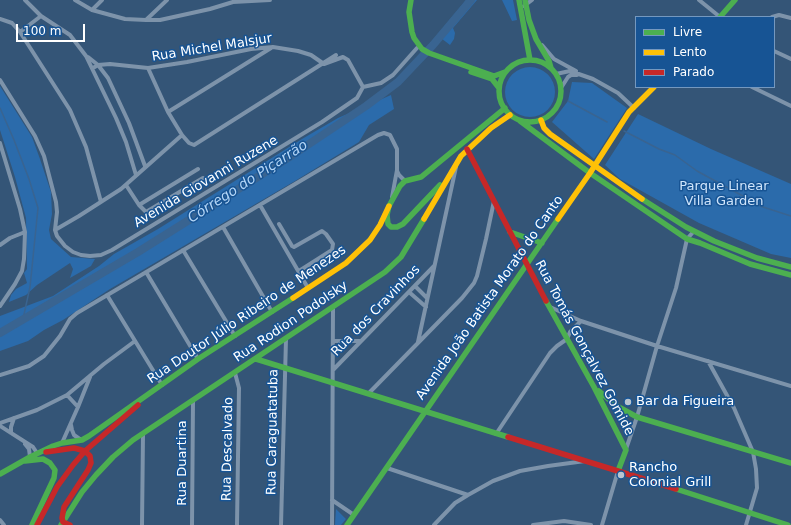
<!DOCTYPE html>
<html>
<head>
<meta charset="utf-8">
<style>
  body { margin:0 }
  #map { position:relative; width:791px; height:525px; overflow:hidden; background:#345577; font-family:"DejaVu Sans",sans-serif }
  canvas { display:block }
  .legend { position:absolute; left:635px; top:16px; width:140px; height:72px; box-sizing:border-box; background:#175494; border:1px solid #7498bf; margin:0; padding:5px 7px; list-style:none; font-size:12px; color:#fff }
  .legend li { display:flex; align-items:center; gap:8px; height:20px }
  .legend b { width:20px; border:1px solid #7498bf }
  .scale { position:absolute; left:16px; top:24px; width:69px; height:18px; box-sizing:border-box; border:2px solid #fff; border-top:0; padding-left:5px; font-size:12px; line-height:14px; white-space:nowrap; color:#fff; -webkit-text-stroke:3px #175494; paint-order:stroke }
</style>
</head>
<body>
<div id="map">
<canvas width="791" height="525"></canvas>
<ul class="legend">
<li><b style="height:5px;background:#4caf50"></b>Livre</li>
<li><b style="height:5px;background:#ffc107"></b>Lento</li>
<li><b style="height:5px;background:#c62828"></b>Parado</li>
</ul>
<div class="scale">100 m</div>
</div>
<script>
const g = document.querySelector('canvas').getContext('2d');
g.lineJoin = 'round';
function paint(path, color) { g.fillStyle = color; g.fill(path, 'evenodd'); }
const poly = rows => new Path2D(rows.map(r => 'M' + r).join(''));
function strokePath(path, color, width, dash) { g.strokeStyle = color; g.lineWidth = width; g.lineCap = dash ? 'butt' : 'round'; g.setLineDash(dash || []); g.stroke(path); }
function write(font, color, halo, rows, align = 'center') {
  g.font = font + ' "DejaVu Sans",sans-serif'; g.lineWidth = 3; g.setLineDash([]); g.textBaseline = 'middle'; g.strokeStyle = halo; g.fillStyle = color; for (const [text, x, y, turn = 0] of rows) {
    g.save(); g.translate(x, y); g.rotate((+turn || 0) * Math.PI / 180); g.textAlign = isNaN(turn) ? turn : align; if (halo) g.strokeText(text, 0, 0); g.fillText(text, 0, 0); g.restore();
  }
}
paint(poly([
  [466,0,477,0,453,28,455,33,454,39,450,45,437,35],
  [502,0,513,0,517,20,512,21],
  '505 92a25 25 0 1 1 50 0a25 25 0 1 1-50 0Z',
  [572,82,592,83,627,108,594,159,552,122,568,101],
  [0,86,32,137,40,159,51,192,52,214,49,230,51,239,71,257,95,259,91,266,70,278,73,269,70,263,37,285,26,295,9,302,11,295,16,289,27,283,24,273,27,269,26,218,15,177,0,130],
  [391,95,394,109,369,125,359,142,295,181,110,289,63,320,44,330,28,341,0,351,0,316,53,296,99,266,114,254,158,229,302,139,338,118],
  [638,114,711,149,791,184,791,258,771,254,699,223,620,179,605,165],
  [336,509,346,519,341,525,335,525]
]), '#2b6bab');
strokePath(poly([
  [568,101,607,122],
  [0,108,14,140,29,179,38,208,30,287,23,319],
  [624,131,659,149,675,155,697,171,763,207,791,216]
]), '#396491', 1.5);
strokePath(poly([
  [0,333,138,252,291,156,366,106,398,82,433,45,471,0]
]), '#396491', 8);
strokePath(poly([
  [25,0,41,16,70,35,86,56,116,118,126,142,136,175],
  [75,0,92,10,125,19,146,20,160,20,210,9,233,2,270,0],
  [699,0,720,17],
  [524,6,532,0],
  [92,10,102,0],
  [772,17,779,15,791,18],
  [0,19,12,23,20,32,70,110,86,147,101,202],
  [146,20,167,0],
  [20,32,41,16],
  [542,45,554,59,576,71],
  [774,51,791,59],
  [88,57,98,65,108,78,129,123,145,166],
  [93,68,98,65,110,64,148,68,187,62,251,49,273,47,298,51,311,55,324,64,343,57,348,60,363,87],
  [148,68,168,112,182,135,189,143,194,145,336,55],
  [556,74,570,71,593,79,618,93,634,108],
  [0,80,35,136,44,156,56,202,57,212,55,230,57,236,65,246,73,252,81,255,90,256,101,255,112,250,322,122,357,98,363,87],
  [363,87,381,83,393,75,417,48],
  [752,87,791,106],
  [561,88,568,77,571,75,577,75],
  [168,112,271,48],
  [0,143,20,209,25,232,24,259,22,271,15,284,0,306],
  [397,171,399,175,405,181],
  [126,185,139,205,146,212,203,178],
  [139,205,198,169],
  [260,205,308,288],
  [279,224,292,246,294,247,322,231,326,234,333,244,332,250,299,271],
  [223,227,272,312],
  [55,230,79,216,121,189,182,135],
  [0,245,10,238,25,232],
  [183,250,235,336],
  [146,272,198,359],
  [415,286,427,298],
  [409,292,426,307],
  [107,295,162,385],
  [550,307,581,321,657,346,791,386],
  [333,341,360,341],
  [418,342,456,167],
  [708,361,734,408,753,452,756,469,757,488,746,525],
  [333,370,434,266],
  [235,373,239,388,237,525],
  [0,375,29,366,44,356,60,336,70,319,77,313,378,135,384,133,390,135,397,149,397,170,392,197],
  [368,394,462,298,474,283,477,276,486,239,494,201],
  [67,395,78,407],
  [0,423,37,410,67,395,104,364,135,341],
  [71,425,72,430,74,435,81,440],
  [0,426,33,447,37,453],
  [11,433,11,427,14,418],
  [496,434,550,353,557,346,567,339,570,332,581,321],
  [62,443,78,407,90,377],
  [25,444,29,449,30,457],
  [626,449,637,417,657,346,676,288,687,239,694,231],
  [387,468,468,495],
  [332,500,354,515],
  [0,520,4,525],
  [142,525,143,434],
  [192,525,193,401],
  [281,525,286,339],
  [332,525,333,307],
  [434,525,455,503,468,495,493,481,520,471,548,466,585,461],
  [533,525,564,521,591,525],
  [602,525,618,471]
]), '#7d93aa', 4);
strokePath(poly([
  [411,0,409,12,412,32,414,38,422,49,429,53,494,76,505,72],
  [519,0,530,60],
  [525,0,529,20,536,39,549,61,551,68],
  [720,17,735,0],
  '499 91a31 31 0 1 1 62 0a31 31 0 1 1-62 0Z',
  [471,72,492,79,499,88],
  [520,121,590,173,687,239,700,243,750,264,791,275],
  [440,185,403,224,397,227,391,227,388,224,387,215,389,206,400,186,405,181,421,177,505,108],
  [642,199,686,227,714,241,757,258,791,267],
  [510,232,542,243],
  [546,301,594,387,626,450,618,471],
  [256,359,508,437],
  [599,391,615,405,637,417,791,463],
  [25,461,43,459,50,463,55,470,54,478,32,525],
  [0,474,30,457,53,446,62,443,82,440,89,436,198,359,293,298],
  [676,489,788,525],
  [61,525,82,492,96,475,113,457,133,440,385,272,401,257,424,219],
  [347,525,558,219]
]), '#4caf50', 5.5);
strokePath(poly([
  [541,120,544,128,550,134,642,199],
  [424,219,461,156,491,128,510,115],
  [558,219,590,173,629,112,654,87],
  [293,298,346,263,370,240,380,225,389,206]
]), '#ffc107', 5.5);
strokePath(poly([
  [467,149,546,301],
  [508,437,676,489],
  [46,452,74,448,85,451,90,456,91,463,88,470,64,507,62,518,63,522,70,525],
  [37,525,57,487,73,465,85,451,138,405]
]), '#c62828', 5.5);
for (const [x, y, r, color] of [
  [628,402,4,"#b8c4cf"],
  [621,475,4,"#b8c4cf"]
]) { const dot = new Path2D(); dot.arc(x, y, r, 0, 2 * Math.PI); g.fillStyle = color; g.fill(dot); strokePath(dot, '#175494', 1.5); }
write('13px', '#fff', '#175494', [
  ["Rua Michel Malsjur",212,48,-9],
  ["Avenida Giovanni Ruzene",206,182,-31],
  ["Avenida João Batista Morato do Canto",490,298,-55],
  ["Rua dos Cravinhos",376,311,-46],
  ["Rua Doutor Júlio Ribeiro de Menezes",247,315,-34],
  ["Rua Rodion Podolsky",291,322,-34],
  ["Rua Tomás Gonçalvez Gomide",584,348,62],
  ["Rua Caraguatatuba",273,432,-89],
  ["Rua Descalvado",228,449,-89],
  ["Rua Duartina",183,463,-90]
]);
write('13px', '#cfe5fc', '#175494', [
  ["Parque Linear",724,187],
  ["Villa Garden",724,202]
]);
write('13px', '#fff', '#175494', [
  ["Bar da Figueira",636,402],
  ["Rancho",629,468],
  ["Colonial Grill",629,483]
], 'left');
write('italic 14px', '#b4d6f7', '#175494', [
  ["Córrego do Piçarrão",248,182,-33]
]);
</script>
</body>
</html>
